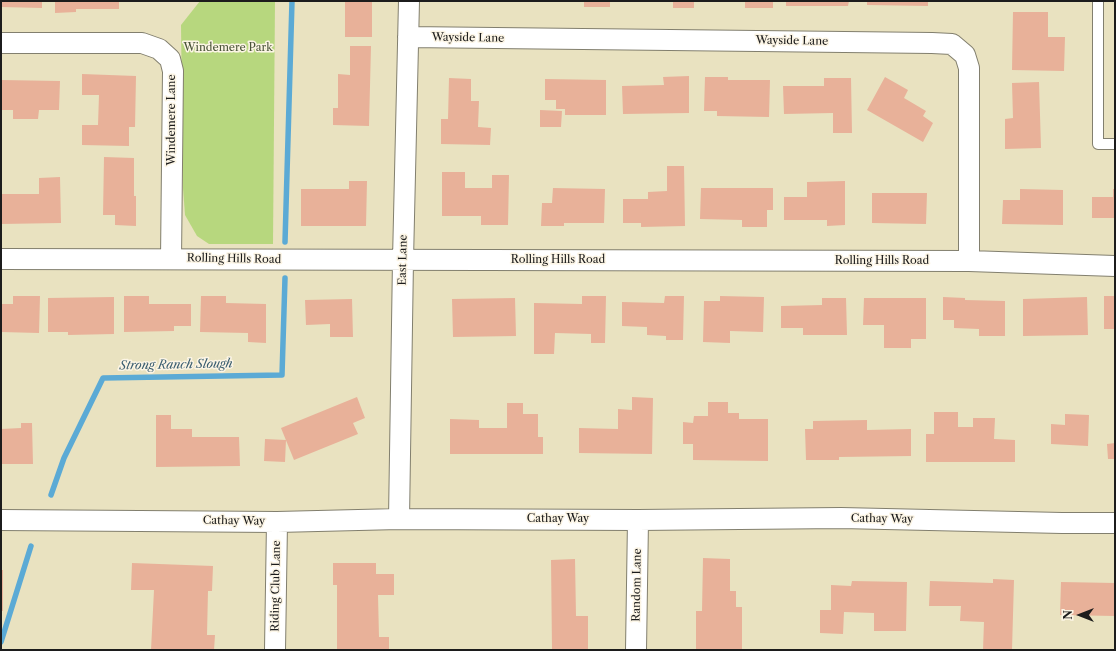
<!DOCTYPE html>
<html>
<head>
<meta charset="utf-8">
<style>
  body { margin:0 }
  #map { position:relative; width:1116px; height:651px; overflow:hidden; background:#e9e2c0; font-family:"Libre Caslon Text",serif }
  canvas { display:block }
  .frame { position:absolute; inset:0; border:2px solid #1c1c1c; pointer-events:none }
  .north { position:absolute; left:1060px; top:595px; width:40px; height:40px; -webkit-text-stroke:3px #fcf5e5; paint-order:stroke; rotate:270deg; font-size:11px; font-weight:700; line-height:16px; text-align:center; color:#1c1c1c }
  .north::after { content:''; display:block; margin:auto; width:14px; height:18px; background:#1c1c1c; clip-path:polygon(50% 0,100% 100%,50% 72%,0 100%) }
</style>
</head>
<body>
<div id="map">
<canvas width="1116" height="651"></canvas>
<div class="frame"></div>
<div class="north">N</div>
</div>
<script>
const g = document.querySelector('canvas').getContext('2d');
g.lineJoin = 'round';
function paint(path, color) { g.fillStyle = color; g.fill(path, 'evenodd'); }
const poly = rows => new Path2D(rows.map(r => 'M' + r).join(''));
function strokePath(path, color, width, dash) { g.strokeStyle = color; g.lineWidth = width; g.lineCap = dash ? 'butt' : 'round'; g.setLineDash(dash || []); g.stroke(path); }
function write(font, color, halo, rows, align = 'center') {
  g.font = font + ' "Libre Caslon Text",serif'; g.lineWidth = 3; g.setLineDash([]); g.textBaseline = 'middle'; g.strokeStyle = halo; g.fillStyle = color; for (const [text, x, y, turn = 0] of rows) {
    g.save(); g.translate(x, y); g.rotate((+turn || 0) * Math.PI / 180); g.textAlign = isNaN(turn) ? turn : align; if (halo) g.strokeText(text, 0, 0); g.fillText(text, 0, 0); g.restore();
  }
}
paint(poly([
  [200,1,275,1,273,244,209,244,197,236,185,215,183,188,181,25]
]), '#b7d77e');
strokePath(poly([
  [285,242,292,1],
  [51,495,64,458,103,378,282,375,285,278],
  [1,642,31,546]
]), '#5baad5', 5.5);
paint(poly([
  [1,1,42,1,42,8,1,7],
  [55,1,119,1,119,9,76,9,76,12,55,13],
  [345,1,372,1,372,37,345,37],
  [584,1,610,1,610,7,584,7],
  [673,1,694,1,694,8,673,8],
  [745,1,773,1,773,8,745,8],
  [786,1,849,1,848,6,786,6],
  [867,1,928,1,928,6,867,5],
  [1013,12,1048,12,1048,37,1065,37,1064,71,1012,70],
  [350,46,371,46,369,126,333,125,333,108,338,108,338,74,350,75],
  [82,74,136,76,135,127,129,127,129,146,82,145,82,125,98,125,99,95,82,95],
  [689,76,689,113,623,114,622,86,664,85,663,77],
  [705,77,728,77,728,80,770,80,769,117,717,116,717,111,704,111],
  [885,77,908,90,904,98,926,111,923,116,933,123,923,142,867,110],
  [449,78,471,79,471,101,479,101,478,127,491,128,490,145,441,144,441,119,448,119],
  [824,78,851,78,852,133,833,133,833,113,784,114,783,86,824,86],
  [545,79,606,80,606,115,565,115,565,109,556,109,556,100,545,100],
  [1,80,60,81,59,110,39,110,38,119,13,119,13,110,1,110],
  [1039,82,1041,148,1005,149,1005,119,1013,118,1012,83],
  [540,110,562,111,561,127,540,127],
  [104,157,134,158,134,196,136,196,136,226,115,225,115,215,103,215],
  [667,166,684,166,685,226,641,227,641,223,623,223,623,199,648,199,648,192,667,191],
  [442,172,465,172,465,188,492,188,492,175,509,175,508,225,481,225,481,216,442,216],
  [60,177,61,223,1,224,1,194,39,194,39,178],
  [349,181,367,181,366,226,301,226,301,189,349,189],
  [845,181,845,225,827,226,827,220,784,220,784,197,807,197,807,182],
  [553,188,605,189,604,223,564,223,564,226,541,226,542,203,552,203],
  [701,188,773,188,773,210,767,210,767,227,742,227,742,220,700,219],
  [1020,189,1063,190,1063,225,1002,224,1003,200,1020,200],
  [1113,189,1115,189,1115,218,1092,218,1092,197,1113,197],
  [872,193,927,193,926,224,872,223],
  [13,296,40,296,39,333,1,332,1,304,13,304],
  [124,296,149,296,149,304,191,304,191,326,174,326,174,331,124,332],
  [201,296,226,296,226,303,266,304,266,343,248,342,248,333,200,332],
  [582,296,606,296,605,343,591,343,591,334,555,333,554,354,534,354,534,303,582,304],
  [665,296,684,296,683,340,666,340,666,336,647,335,647,327,622,326,622,302,664,303],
  [720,296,764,297,763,332,730,331,730,343,703,342,704,301,720,301],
  [1104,296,1115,296,1115,329,1104,329],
  [114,297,114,334,68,335,68,332,48,332,48,298],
  [943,297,965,298,965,300,1005,301,1005,336,979,336,979,329,954,328,954,320,943,320],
  [1087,297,1088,335,1023,336,1023,299],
  [515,298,516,336,453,337,452,299],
  [822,298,846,298,847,335,803,335,803,328,781,328,781,306,822,305],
  [864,298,926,298,926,339,911,339,911,348,884,348,884,325,863,325],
  [352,299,353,337,330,337,330,324,306,325,305,300],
  [357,397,365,418,353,423,358,434,294,460,281,428],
  [632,397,653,398,652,454,579,453,579,428,618,429,618,409,632,410],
  [708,402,728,402,728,413,739,413,739,419,768,419,768,461,693,460,693,444,683,444,683,422,693,423,694,416,708,416],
  [507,403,523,403,523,414,538,414,538,437,543,437,543,454,450,454,450,419,479,420,479,428,507,428],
  [934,412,958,412,958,427,973,427,973,418,995,418,994,439,1015,440,1015,462,926,462,926,434,934,434],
  [1065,414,1089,415,1088,446,1051,444,1051,424,1065,425],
  [156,415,171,415,171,429,192,429,192,437,239,437,240,466,156,467],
  [867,420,867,430,911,429,911,456,839,457,839,460,806,460,805,429,813,429,813,421],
  [21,423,32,423,33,464,1,464,1,429,21,428],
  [265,439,286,440,285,462,264,461],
  [1115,443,1115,459,1108,459,1107,444],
  [703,558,730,559,730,591,736,591,736,607,742,607,742,650,696,650,696,611,702,611],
  [575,559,576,616,588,616,588,650,552,650,551,560],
  [132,563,213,566,212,591,208,591,207,635,215,635,214,650,151,650,154,590,131,590],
  [333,563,376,563,376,574,394,574,394,595,378,595,379,637,389,637,389,650,337,650,337,585,333,585],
  [1,570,3,570,3,611,1,611],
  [993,579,1014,580,1012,650,983,650,984,622,960,621,961,606,929,606,930,581,993,583],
  [852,581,907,582,906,631,874,631,874,613,844,612,843,634,820,633,820,610,831,610,831,585,851,586],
  [1061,582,1115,583,1115,616,1060,615]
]), '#e8b199');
const service = poly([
  [1098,1,1098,144,1115,144]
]);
const minor = poly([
  [408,37,932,43,952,44,965,55,969,68,969,261],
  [1,43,142,43,159,49,170,59,173,71,171,259],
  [1,259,969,261,1115,266],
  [399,519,403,260,409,1],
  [1,520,277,522,399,519,638,520,841,518,1062,523,1115,523],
  [275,650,277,522],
  [636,650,638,520]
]);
strokePath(service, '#827f6e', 12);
strokePath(minor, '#827f6e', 22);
strokePath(service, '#fff', 10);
strokePath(minor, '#fff', 20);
write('11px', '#1c1c1c', '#fcf5e5', [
  ["Wayside Lane",468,38,1],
  ["Wayside Lane",792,41,1],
  ["Windemere Lane",172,120,-90],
  ["Rolling Hills Road",234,259,1],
  ["East Lane",403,260,-89],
  ["Rolling Hills Road",558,260],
  ["Rolling Hills Road",882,261],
  ["Cathay Way",558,519],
  ["Cathay Way",882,519,1],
  ["Cathay Way",234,521,1],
  ["Random Lane",637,585,-89],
  ["Riding Club Lane",276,586,-89]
]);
write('11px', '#4a5439', '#fcf5e5', [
  ["Windemere Park",228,48]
]);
write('italic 12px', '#385c6f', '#fcf5e5', [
  ["Strong Ranch Slough",176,365,-1]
]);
</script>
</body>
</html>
